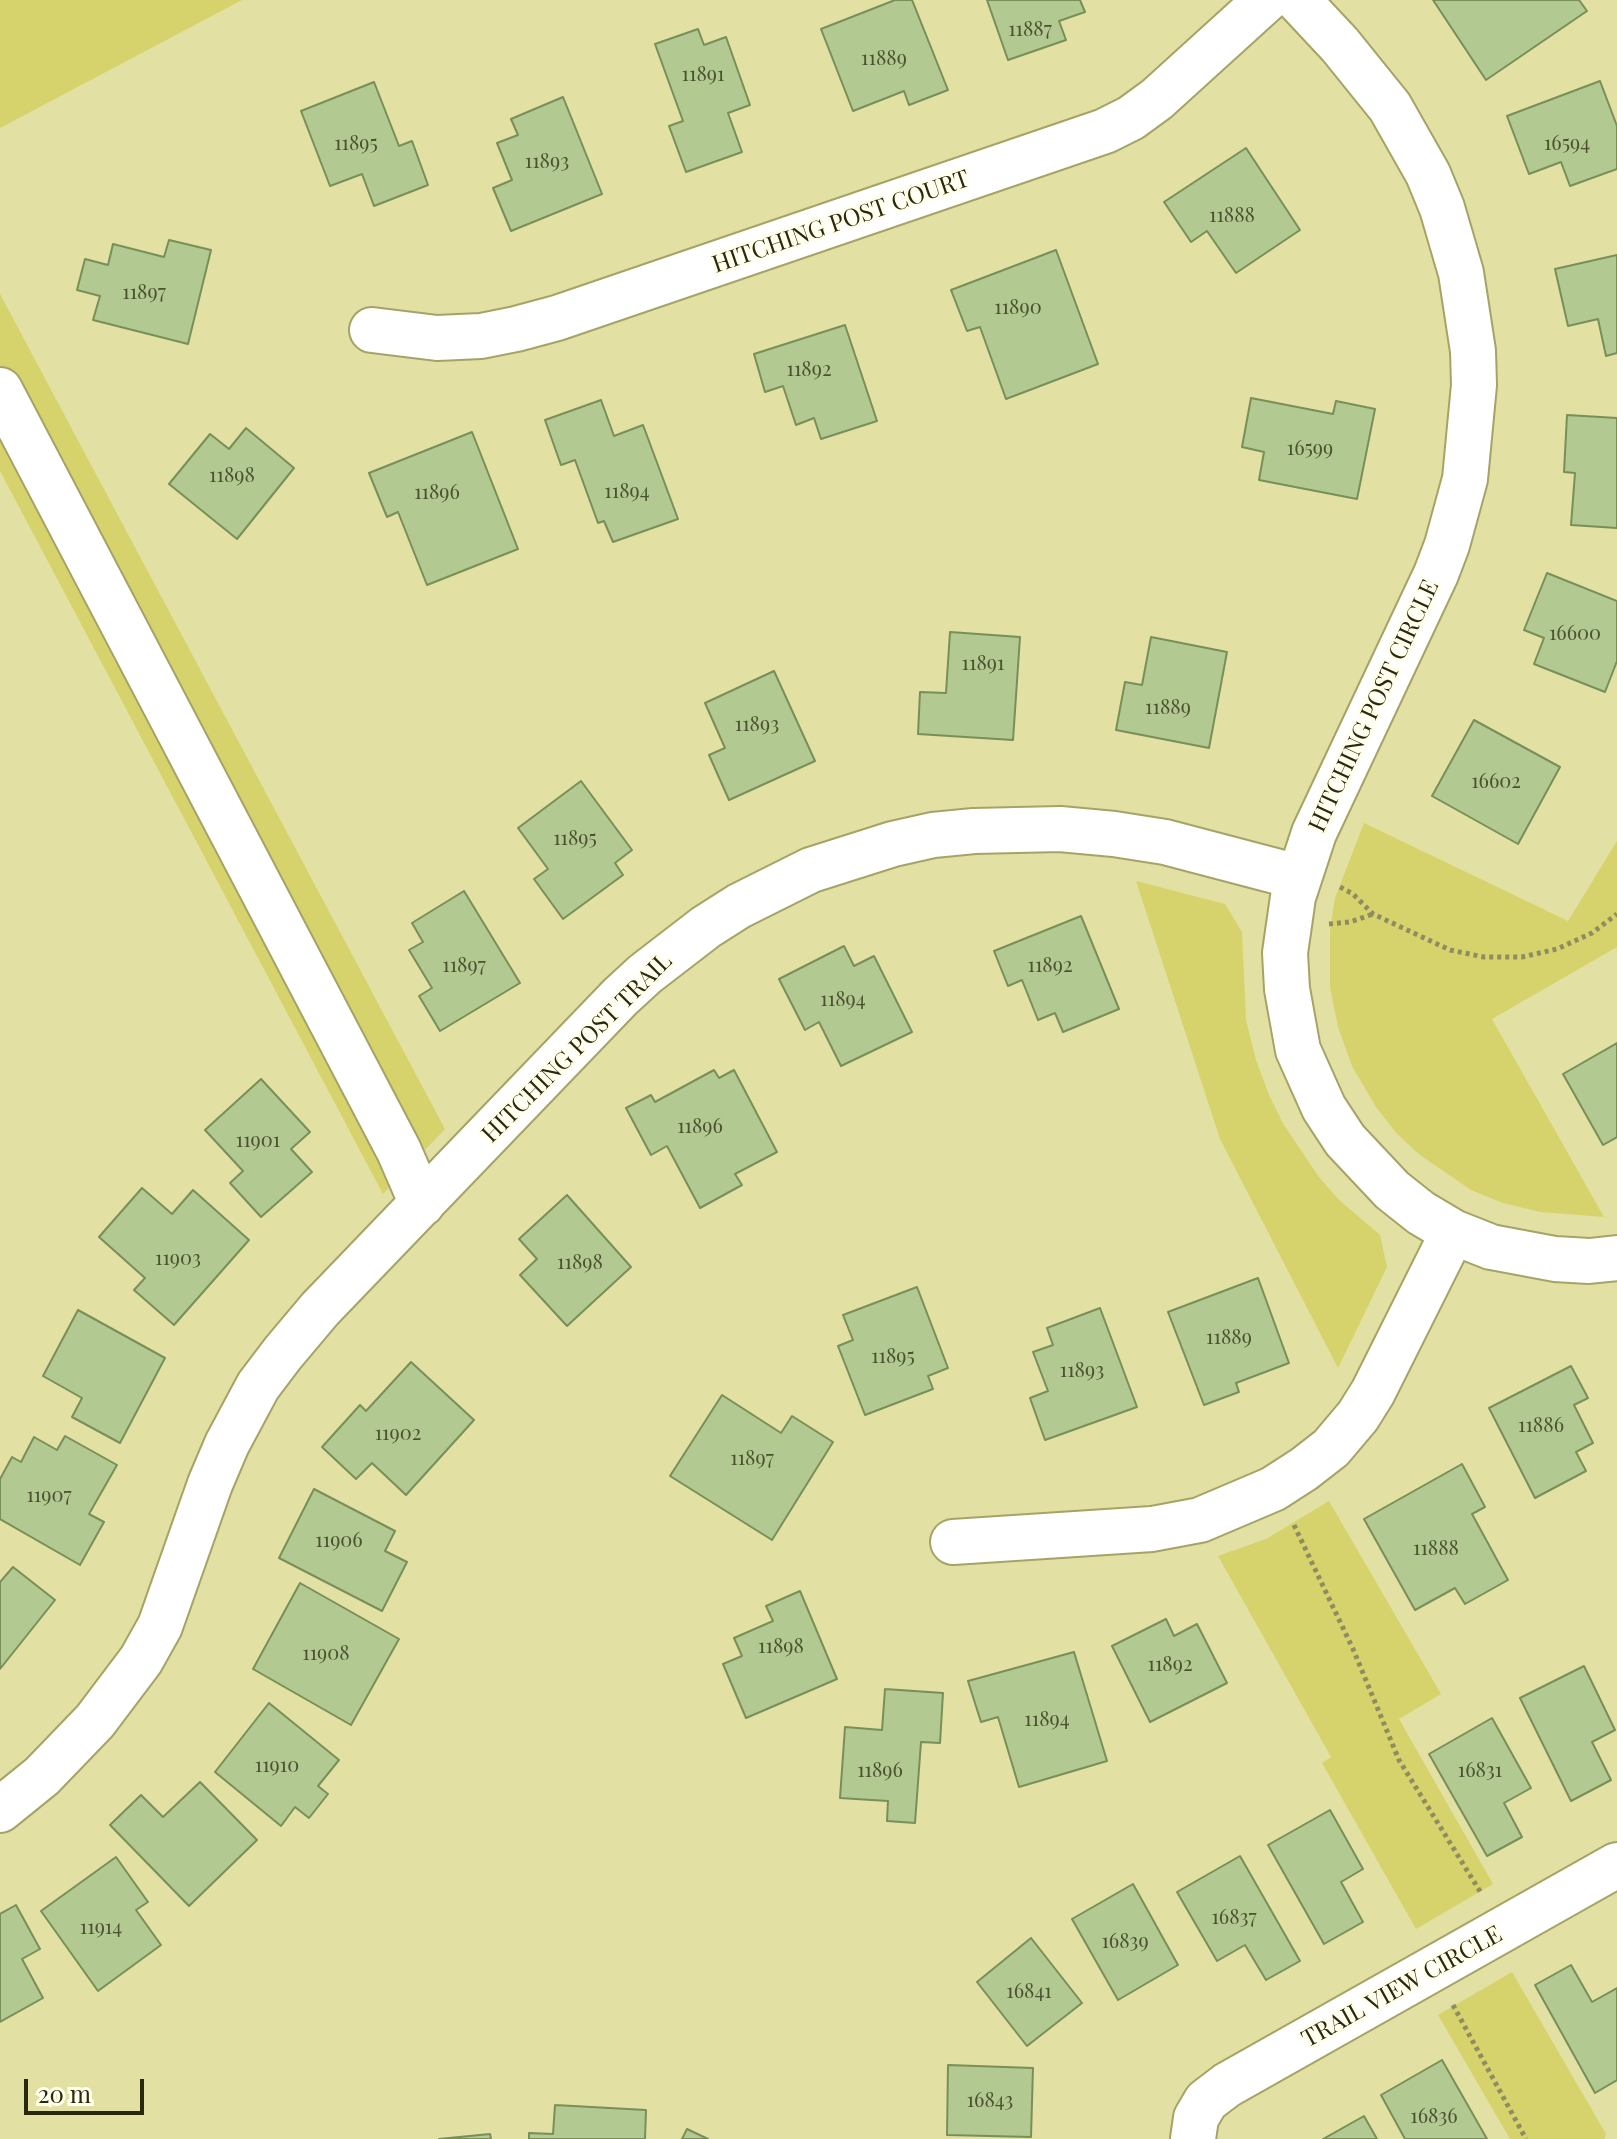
<!DOCTYPE html>
<html>
<head>
<meta charset="utf-8">
<style>
  body { margin:0 }
  #map { position:relative; width:1617px; height:2139px; overflow:hidden; background:#e2e0a2; font-family:"Playfair Display",serif }
  canvas { display:block }
  .scale { position:absolute; left:24px; top:2079px; width:120px; height:36px; box-sizing:border-box; border:4px solid #2a2910; border-top:0; padding-left:10px; font-size:24px; line-height:28px; white-space:nowrap; color:#2a2910; -webkit-text-stroke:6px #ffffec; paint-order:stroke }
</style>
</head>
<body>
<div id="map">
<canvas width="1617" height="2139"></canvas>
<div class="scale">20 m</div>
</div>
<script>
const g = document.querySelector('canvas').getContext('2d');
g.lineJoin = 'round';
function paint(path, color) { g.fillStyle = color; g.fill(path, 'evenodd'); }
const poly = rows => new Path2D(rows.map(r => 'M' + r).join(''));
function strokePath(path, color, width, dash) { g.strokeStyle = color; g.lineWidth = width; g.lineCap = dash ? 'butt' : 'round'; g.setLineDash(dash || []); g.stroke(path); }
function write(font, color, halo, rows, align = 'center') {
  g.font = font + ' "Playfair Display",serif'; g.lineWidth = 6; g.setLineDash([]); g.textBaseline = 'middle'; g.strokeStyle = halo; g.fillStyle = color; for (const [text, x, y, turn = 0] of rows) {
    g.save(); g.translate(x, y); g.rotate((+turn || 0) * Math.PI / 180); g.textAlign = isNaN(turn) ? turn : align; if (halo) g.strokeText(text, 0, 0); g.fillText(text, 0, 0); g.restore();
  }
}
paint(poly([
  [0,0,242,0,0,128],
  [0,294,445,1129,383,1194,0,471],
  [1364,823,1568,921,1617,841,1617,947,1492,1019,1604,1217,1540,1212,1503,1203,1471,1190,1420,1155,1397,1134,1376,1107,1352,1066,1338,1027,1330,987,1330,931,1335,898],
  [1136,881,1225,904,1242,932,1246,1020,1256,1060,1269,1095,1284,1125,1319,1177,1338,1199,1380,1235,1387,1267,1338,1368,1220,1139],
  [1329,1501,1441,1694,1399,1719,1493,1884,1416,1929,1322,1763,1331,1757,1218,1556,1266,1539],
  [1512,1972,1606,2134,1605,2139,1510,2139,1438,2015]
]), '#d7d36c');
const building = poly([
  [895,0,912,0,948,90,909,105,904,91,853,111,821,29,895,0],
  [987,0,1080,0,1085,12,1059,21,1066,40,1008,60,987,0],
  [1433,0,1579,0,1587,11,1486,80,1433,0],
  [698,29,704,45,726,37,750,105,728,113,742,152,686,172,669,126,683,121,655,44,698,29],
  [1600,81,1617,126,1617,169,1570,186,1561,162,1529,174,1507,116,1600,81],
  [374,82,399,146,412,141,428,185,374,206,362,174,330,186,301,111,374,82],
  [563,97,602,194,511,231,493,188,512,180,497,143,518,135,511,119,563,97],
  [1246,148,1300,230,1236,273,1207,231,1191,242,1164,202,1246,148],
  [169,240,211,250,188,344,93,320,100,296,77,290,85,259,108,265,113,244,164,257,169,240],
  [1056,250,1098,364,1006,399,980,327,967,331,951,290,1056,250],
  [1617,255,1617,353,1606,356,1598,319,1568,326,1555,269,1617,255],
  [845,325,877,421,821,439,814,418,796,425,783,386,765,392,754,354,845,325],
  [1251,398,1333,414,1336,401,1375,409,1357,499,1259,480,1264,452,1242,447,1251,398],
  [601,400,614,436,643,425,678,519,613,542,604,521,598,523,575,460,561,465,545,420,601,400],
  [1567,415,1617,418,1617,528,1571,525,1575,473,1564,472,1567,415],
  [246,428,294,468,237,539,169,484,210,434,229,449,246,428],
  [472,432,518,549,427,585,398,512,387,517,369,473,472,432],
  [1547,573,1617,601,1617,661,1605,692,1534,664,1544,638,1524,630,1547,573],
  [950,632,1020,637,1013,740,918,734,920,692,946,693,950,632],
  [1151,637,1227,652,1209,748,1116,730,1125,682,1142,685,1151,637],
  [774,671,815,761,729,800,709,755,725,748,705,703,774,671],
  [1474,720,1560,767,1518,844,1432,796,1474,720],
  [581,781,632,850,615,863,623,875,563,919,534,879,548,869,518,828,581,781],
  [464,891,520,983,440,1031,419,996,432,988,409,950,423,942,412,923,464,891],
  [1081,916,1119,1009,1063,1032,1055,1013,1038,1020,1022,980,1008,986,994,951,1081,916],
  [844,946,854,966,874,956,912,1032,841,1066,819,1022,805,1030,779,979,844,946],
  [1617,1043,1617,1137,1603,1145,1563,1074,1617,1043],
  [714,1070,719,1078,734,1070,777,1152,735,1174,742,1185,700,1208,667,1146,651,1155,626,1108,651,1095,655,1102,714,1070],
  [261,1079,310,1132,291,1149,312,1172,261,1217,230,1183,243,1171,205,1130,261,1079],
  [142,1188,172,1214,193,1190,249,1240,174,1325,134,1290,145,1278,99,1237,142,1188],
  [567,1195,631,1267,567,1326,520,1275,537,1259,519,1239,567,1195],
  [1258,1278,1289,1363,1236,1383,1239,1392,1204,1405,1168,1312,1258,1278],
  [917,1287,948,1368,928,1376,933,1389,865,1415,838,1346,853,1340,843,1315,917,1287],
  [1100,1308,1137,1407,1045,1440,1030,1398,1048,1391,1033,1352,1053,1345,1047,1328,1100,1308],
  [78,1310,165,1358,120,1443,72,1417,82,1398,43,1376,78,1310],
  [411,1362,474,1420,406,1495,372,1463,356,1479,322,1447,360,1405,366,1411,411,1362],
  [1571,1366,1588,1398,1574,1405,1593,1443,1576,1452,1586,1471,1535,1498,1489,1408,1571,1366],
  [722,1395,781,1433,792,1416,833,1442,772,1540,670,1476,722,1395],
  [65,1436,117,1465,89,1514,104,1522,80,1565,0,1519,0,1479,12,1457,21,1462,34,1437,57,1450,65,1436],
  [1462,1464,1485,1507,1472,1514,1508,1580,1465,1604,1455,1588,1415,1610,1364,1519,1462,1464],
  [314,1489,395,1531,385,1551,407,1562,382,1611,279,1558,314,1489],
  [13,1567,55,1600,0,1669,0,1582,13,1567],
  [300,1583,399,1639,351,1725,253,1669,300,1583],
  [800,1591,837,1679,746,1718,723,1664,742,1656,734,1638,773,1621,766,1606,800,1591],
  [1166,1619,1174,1636,1197,1624,1227,1683,1150,1722,1112,1646,1166,1619],
  [1074,1652,1107,1761,1019,1787,998,1717,981,1722,968,1681,1074,1652],
  [1584,1666,1615,1730,1592,1742,1611,1780,1571,1801,1520,1698,1584,1666],
  [885,1689,943,1693,940,1743,921,1742,915,1823,887,1821,888,1801,840,1798,845,1727,882,1730,885,1689],
  [269,1703,339,1760,318,1786,328,1794,309,1818,295,1807,281,1826,215,1772,269,1703],
  [1492,1718,1531,1788,1504,1803,1522,1837,1487,1856,1429,1754,1492,1718],
  [200,1782,257,1840,189,1906,110,1825,141,1795,163,1817,200,1782],
  [1330,1810,1363,1869,1341,1882,1363,1922,1324,1944,1268,1845,1330,1810],
  [1240,1856,1300,1961,1266,1980,1245,1945,1217,1961,1177,1892,1240,1856],
  [116,1857,148,1902,136,1910,161,1945,98,1991,41,1911,116,1857],
  [1133,1884,1178,1965,1118,2000,1072,1919,1133,1884],
  [16,1905,40,1949,22,1959,43,1998,0,2022,0,1914,16,1905],
  [1031,1938,1082,2003,1027,2046,977,1982,1031,1938],
  [1571,1965,1592,2002,1617,1988,1617,2080,1595,2093,1535,1985,1571,1965],
  [1442,2060,1487,2139,1405,2139,1381,2095,1442,2060],
  [948,2065,1033,2068,1031,2137,947,2135,948,2065],
  [555,2105,646,2110,645,2139,529,2139,529,2133,553,2134,555,2105],
  [1364,2116,1377,2139,1323,2139,1364,2116],
  [687,2129,708,2139,682,2139,687,2129],
  [490,2134,491,2139,439,2139,490,2134]
]);
paint(building, '#b2ca91');
strokePath(building, '#788f58', 2);
const minor = poly([
  [1298,0,1340,45,1390,107,1428,174,1442,208,1461,273,1473,351,1474,385,1465,479,1447,545,1436,574,1314,833,1293,897,1285,953,1287,989,1298,1050,1324,1108,1345,1140,1392,1190,1421,1213,1453,1232,1491,1247,1555,1259,1589,1261,1617,1258],
  [372,330,437,338,481,336,516,329,557,318,1105,131,1131,118,1157,99,1266,0],
  [0,390,399,1151,422,1204],
  [953,1542,1152,1529,1200,1520,1273,1489,1304,1469,1331,1448,1358,1416,1373,1392,1453,1232],
  [0,1810,42,1776,95,1721,141,1660,160,1626,210,1484,227,1444,258,1386,283,1353,320,1309,620,997,645,974,706,927,739,906,811,870,893,844,933,835,974,831,1060,829,1114,834,1165,842,1298,877],
  [1193,2139,1196,2118,1206,2101,1227,2085,1617,1865]
]);
strokePath(minor, '#a5a467', 48);
strokePath(poly([
  [1340,887,1353,894,1373,914,1450,950,1484,957,1522,957,1557,949,1592,933,1617,914],
  [1329,924,1350,922,1373,914],
  [1294,1525,1353,1649,1399,1760,1481,1893],
  [1453,2005,1526,2139]
]), '#8f8d60', 5, [4, 4]);
strokePath(minor, '#fff', 44);
write('20px', '#4c5130', null, [
  ["11887",1030,30],
  ["11889",884,59],
  ["11891",703,75],
  ["11895",356,144],
  ["16594",1567,144],
  ["11893",547,162],
  ["11888",1232,216],
  ["11897",144,293],
  ["11890",1018,308],
  ["11892",809,370],
  ["16599",1310,449],
  ["11898",232,476],
  ["11894",627,492],
  ["11896",437,493],
  ["16600",1575,634],
  ["11891",983,664],
  ["11889",1168,708],
  ["11893",757,725],
  ["16602",1496,782],
  ["11895",575,839],
  ["11897",464,966],
  ["11892",1050,966],
  ["11894",843,1000],
  ["11896",700,1127],
  ["11901",258,1141],
  ["11903",178,1259],
  ["11898",580,1263],
  ["11889",1229,1338],
  ["11895",893,1357],
  ["11893",1082,1371],
  ["11886",1541,1426],
  ["11902",398,1434],
  ["11897",752,1459],
  ["11907",49,1496],
  ["11906",339,1541],
  ["11888",1436,1549],
  ["11898",781,1647],
  ["11908",326,1654],
  ["11892",1170,1665],
  ["11894",1047,1720],
  ["11910",277,1766],
  ["11896",880,1771],
  ["16831",1480,1771],
  ["16837",1234,1918],
  ["11914",101,1928],
  ["16839",1125,1942],
  ["16841",1029,1992],
  ["16843",990,2101],
  ["16836",1434,2117]
]);
write('24px', '#2a2910', '#ffffec', [
  ["HITCHING POST COURT",841,222,-19],
  ["HITCHING POST CIRCLE",1374,706,-65],
  ["HITCHING POST TRAIL",577,1048,-45],
  ["TRAIL VIEW CIRCLE",1402,1987,-29]
]);
</script>
</body>
</html>
